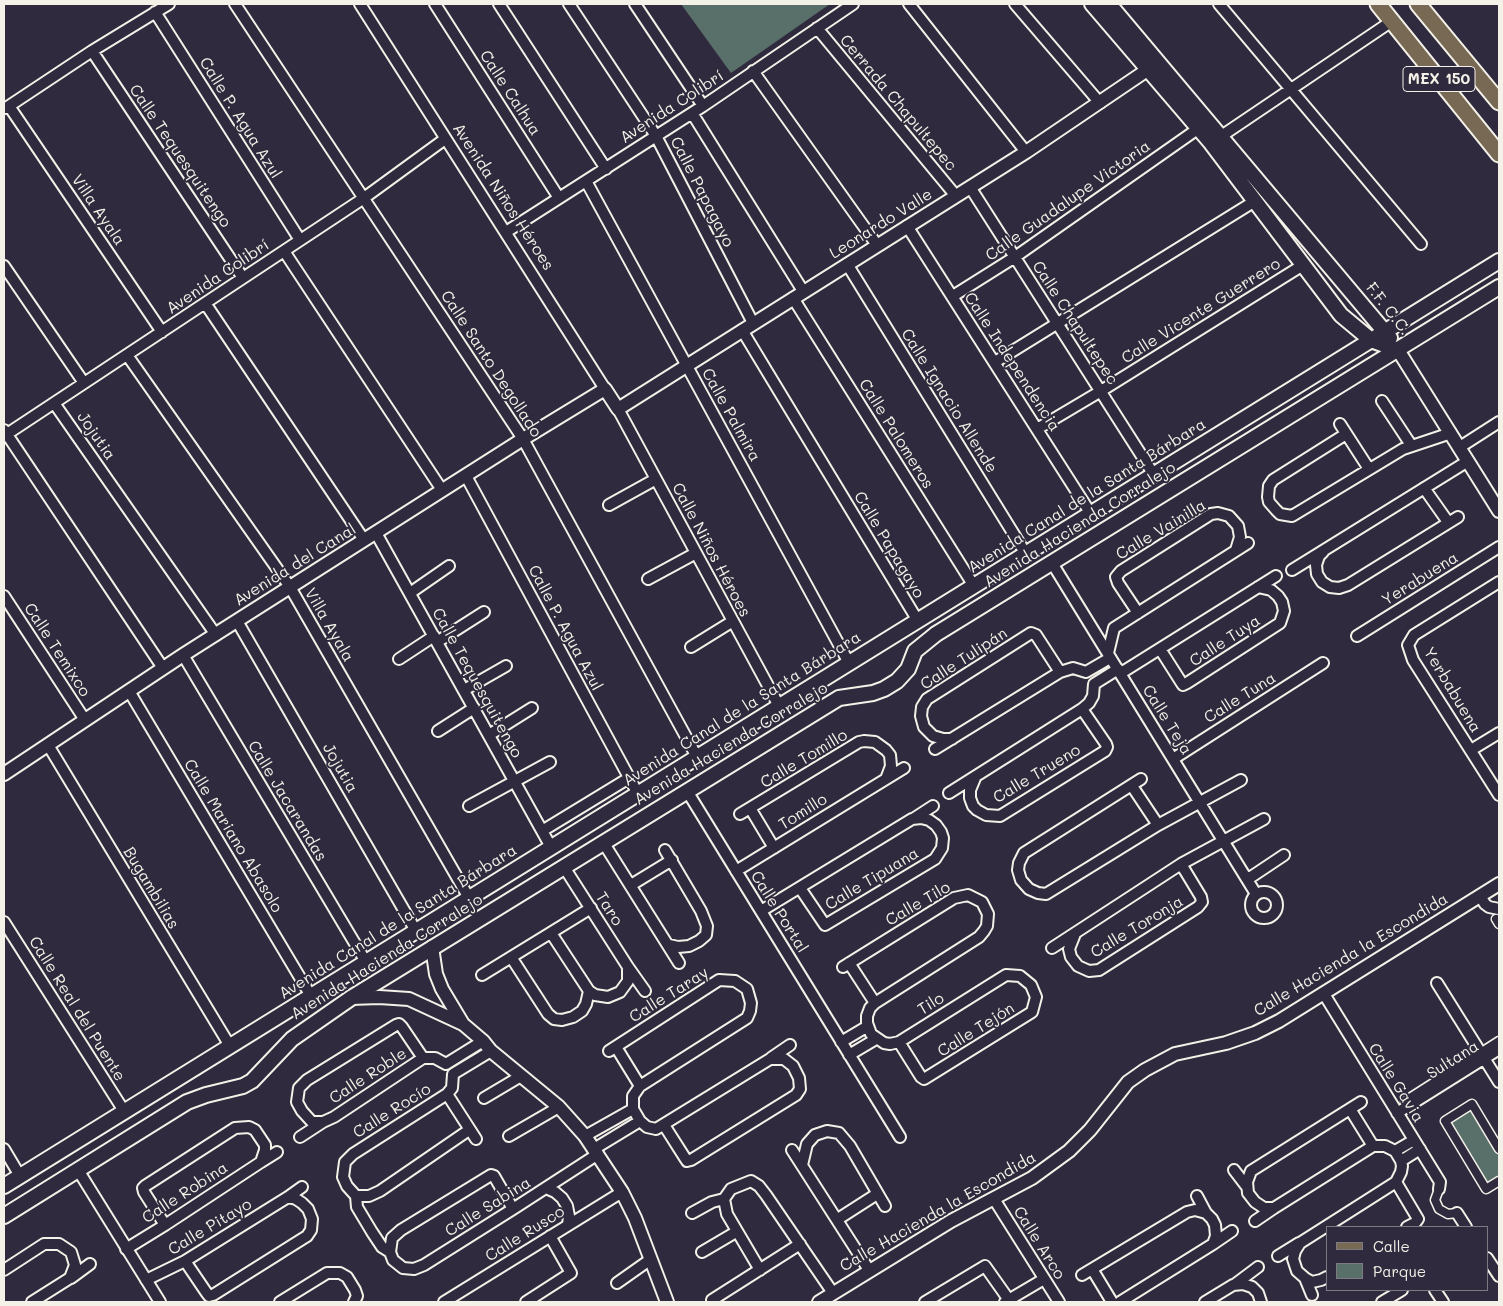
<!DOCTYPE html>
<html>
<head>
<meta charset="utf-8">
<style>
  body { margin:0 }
  #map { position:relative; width:1503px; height:1306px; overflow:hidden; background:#2f2a3d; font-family:Mali,sans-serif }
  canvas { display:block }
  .frame { position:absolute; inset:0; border:5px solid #f4f1e8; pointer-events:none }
  .legend { position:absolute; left:1326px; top:1226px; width:162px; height:65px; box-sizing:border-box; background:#2f2a3d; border:1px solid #7e7a81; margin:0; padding:6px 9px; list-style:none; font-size:15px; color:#f4f1e8 }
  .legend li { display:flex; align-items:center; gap:10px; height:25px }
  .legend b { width:25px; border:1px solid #7e7a81 }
</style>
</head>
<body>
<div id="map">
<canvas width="1503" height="1306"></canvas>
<div class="frame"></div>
<ul class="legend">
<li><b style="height:6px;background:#776954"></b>Calle</li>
<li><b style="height:14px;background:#596f6a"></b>Parque</li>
</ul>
</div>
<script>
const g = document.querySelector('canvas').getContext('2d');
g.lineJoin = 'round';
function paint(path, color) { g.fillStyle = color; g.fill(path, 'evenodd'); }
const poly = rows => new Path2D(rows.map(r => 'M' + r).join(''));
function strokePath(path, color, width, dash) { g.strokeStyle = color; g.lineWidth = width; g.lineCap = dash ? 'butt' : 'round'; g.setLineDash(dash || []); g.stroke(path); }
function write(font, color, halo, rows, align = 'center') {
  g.font = font + ' Mali,sans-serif'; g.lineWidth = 4; g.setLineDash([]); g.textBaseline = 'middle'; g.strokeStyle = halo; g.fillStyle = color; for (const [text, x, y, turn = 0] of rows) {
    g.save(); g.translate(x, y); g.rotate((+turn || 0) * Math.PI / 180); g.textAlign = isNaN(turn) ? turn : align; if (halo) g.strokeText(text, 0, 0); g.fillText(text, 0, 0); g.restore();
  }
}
paint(poly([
  [681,4,830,4,731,73],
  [1473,1100,1499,1143,1499,1184,1486,1194,1441,1120]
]), '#596f6a');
const pedestrian = poly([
  [1496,919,1499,924],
  [1405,1101,1499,1041],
  [1499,1149,1472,1104,1445,1121,1486,1189,1499,1181],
  [1439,1189,1435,1200,1439,1209,1448,1214,1457,1213]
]);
const minor = poly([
  [235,4,523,439,697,757],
  [360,4,605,389],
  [435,4,559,198],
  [499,4,606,169],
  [569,4,656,136,753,323],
  [635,4,703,106],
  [909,4,1026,152],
  [1015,4,1100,103],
  [1219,4,1421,244],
  [155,12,300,240],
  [817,28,956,196],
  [92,51,243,278],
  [753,71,877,245],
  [9,106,162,332],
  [6,108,92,51,169,4],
  [692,113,803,291],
  [1217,139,1392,21],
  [586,181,849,663],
  [970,187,1154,475],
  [907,226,1091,514],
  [506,232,703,106,853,4],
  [284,251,442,490],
  [847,264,1026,554],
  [4,266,84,383],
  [953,296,1015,257,1199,128],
  [793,298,974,586],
  [205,303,364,540],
  [742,330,918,621],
  [127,355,290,587,469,898],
  [995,362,1255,201],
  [1382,401,1411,445],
  [54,403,216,635],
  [618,409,779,706],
  [1340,424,1369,469],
  [1037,429,1101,391,1303,265],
  [4,430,163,668],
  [1346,434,1273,480,1269,486,1268,497,1269,502,1276,510,1280,514,1292,516,1403,449,1451,433],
  [4,436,364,198,445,139],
  [1460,447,1499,422],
  [466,476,638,794],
  [1424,488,1448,522],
  [609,505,656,479],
  [376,533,551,847],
  [1323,552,1319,556,1316,565,1317,574,1322,582,1330,587,1339,588,1348,585,1458,517],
  [1052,563,1256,894],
  [1292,570,1468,461],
  [648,579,696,553],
  [1499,582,1414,635,1408,645,1413,660,1499,795],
  [410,593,449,566],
  [4,596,85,720],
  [1138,613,1118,583,1116,577,1121,571,1211,514,1218,513,1229,516,1238,526,1240,537,1236,550],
  [237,621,416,931],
  [1357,636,1499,547],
  [437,642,484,612],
  [691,647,733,621],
  [1160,649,1181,682,1183,685,1187,683,1280,623,1284,611,1282,602,1278,596,1271,590,1258,587],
  [1108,653,1114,628,1248,543],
  [183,655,366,962],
  [399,659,434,636],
  [1121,673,1276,576],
  [464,690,506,666],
  [129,691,311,996],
  [438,731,474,708],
  [489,735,532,708],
  [952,739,943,739,933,736,924,727,921,716,922,707,927,699,1031,633,1036,635,1060,672],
  [48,745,230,1046],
  [935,749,1060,672,1073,668,1086,672,1110,658],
  [1471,750,1499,733],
  [1173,759,1323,663],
  [975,778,970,790,970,798,973,806,977,810,986,815,1000,816,1105,751,1107,747,1106,744,1082,709],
  [1141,779,1024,853,1019,863,1018,870,1021,880,1029,889,1038,893,1046,894,1158,825,1241,780],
  [1132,786,1158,825],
  [687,791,900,1137],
  [949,793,1082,709,1089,703,1093,696,1094,684,1118,669],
  [469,806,550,762],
  [750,808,774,848],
  [740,814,859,742,864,741,875,742,886,750,890,755,891,766,886,779],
  [913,819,933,806],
  [542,831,629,778],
  [603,842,679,963],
  [665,850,701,911,707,926,706,935,699,941,689,946,678,947,669,945],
  [564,867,628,967,645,991],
  [736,871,904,768],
  [1248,879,1284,855],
  [631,885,672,860],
  '1251 905a13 13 0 1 1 26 0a13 13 0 1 1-26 0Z',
  [1480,896,1485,904,1489,907,1499,909],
  [761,911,912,819,921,818,929,820,936,825,941,832,943,838,942,848,935,859,825,925,800,888],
  [4,922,124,1111],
  [551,933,589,991,595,995,608,997,620,992,628,981,628,967],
  [1075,934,1069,949,1071,957,1078,966,1089,971,1099,970,1198,907,1202,902,1201,897,1181,864],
  [1052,948,1181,864,1264,819],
  [511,957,548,1014,554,1019,562,1020,573,1017,582,1011,586,1004,589,991],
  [849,963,875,1003],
  [843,967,954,898,968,895,982,902,988,914,987,926,984,931,979,937,875,1003,870,1008,867,1016,867,1023,871,1034,884,1043,890,1044,899,1042,1006,975,1020,976,1031,985,1036,997,1032,1012,924,1079,921,1077,899,1042],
  [482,975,591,908],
  [1437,983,1499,1082],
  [1324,994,1440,1182,1439,1189],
  [841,1042,868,1026],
  [616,1047,640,1086],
  [609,1051,719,980,735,981,747,989,751,1003,750,1011,747,1018,640,1086,633,1096,633,1109,636,1114,640,1121,647,1127,656,1129,770,1059,784,1059,793,1066,799,1078,800,1089,796,1095,691,1160,687,1161,685,1158,664,1125],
  [849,1055,876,1039],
  [423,1058,402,1027,399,1024,396,1025,307,1080,299,1088,297,1102,302,1111,312,1122,323,1122,334,1117,423,1058,435,1058,446,1064,483,1041],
  [771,1058,790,1045],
  [447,1094,476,1139],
  [484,1098,521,1076],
  [1350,1109,1373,1146],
  [1397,1113,1499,1049],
  [469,1130,380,1191,369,1196,356,1196,347,1186,343,1177,345,1162,353,1154,447,1094,452,1088,453,1074,491,1051],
  [509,1136,559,1107],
  [585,1136,633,1109],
  [300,1137,323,1122],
  [4,1149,20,1176],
  [594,1149,640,1121],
  [792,1150,869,1270],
  [1395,1151,1414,1140],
  [1401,1161,1420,1149],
  [261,1162,277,1152],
  [802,1165,807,1144,815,1135,827,1131,839,1133,850,1146,885,1206],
  [78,1170,160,1302],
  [1234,1170,1247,1187],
  [1396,1182,1418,1219,1415,1223,1407,1227],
  [546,1188,555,1192,562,1198,567,1206,569,1216,568,1225],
  [356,1196,357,1207,372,1232,382,1247,390,1252],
  [1197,1196,1206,1213],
  [288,1197,302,1187],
  [994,1199,1059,1302],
  [513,1209,494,1176,491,1175,401,1230,392,1238,390,1252,393,1260,403,1268,414,1269,424,1265,513,1209,598,1154],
  [692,1213,712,1202,724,1199],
  [1457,1213,1466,1227],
  [838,1219,877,1194],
  [1255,1221,1274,1208],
  [1213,1244,1232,1231],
  [126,1249,165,1225,261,1162,265,1150,265,1145,255,1130,249,1127,235,1128,145,1186,143,1188,144,1192,165,1225],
  [702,1252,736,1232],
  [1278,1256,1299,1243],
  [1487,1258,1499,1276],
  [1092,1269,1112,1302],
  [4,1270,44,1244,59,1244,71,1252,75,1265,70,1278,32,1302],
  [760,1270,727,1214,724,1199,731,1189,751,1181,759,1186,766,1195,833,1293],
  [1082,1275,1187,1212,1195,1210,1206,1213,1212,1219,1215,1225,1216,1236,1213,1244,1120,1302],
  [1327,1277,1321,1280,1312,1282,1305,1278,1297,1271,1293,1259,1295,1251,1300,1243,1396,1182,1401,1172,1402,1166,1401,1161,1395,1151,1385,1146,1373,1146,1274,1208,1264,1208,1255,1202,1248,1193,1247,1182,1251,1171,1361,1102],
  [71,1278,90,1264],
  [1305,1278,1312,1295],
  [146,1280,185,1261,288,1197,296,1199,302,1203,308,1209,312,1219,311,1230,307,1236,213,1295,209,1296,206,1292,185,1261],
  [617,1283,651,1259],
  [1234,1285,1258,1267],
  [1435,1290,1443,1302],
  [712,1300,800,1244],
  [280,1302,327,1273,340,1273,347,1277,355,1290,357,1296,354,1302],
  [444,1302,622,1192],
  [526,1302,571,1273,550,1236],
  [925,1302,985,1266,1009,1300],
  [1005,1302,1044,1279],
  [1205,1302,1233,1285,1243,1284,1252,1287,1258,1293,1261,1302],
  [1382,1302,1402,1290]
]);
const tertiary = poly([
  [1398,350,1499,511],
  [4,774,183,655,523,439,605,389,618,409,1026,152,1156,64],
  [432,947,436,974,442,989,463,1024],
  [351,998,379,997,409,999,463,1024,483,1041,491,1051,559,1107,585,1136,622,1192,635,1218,667,1302],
  [819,1302,951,1221,1032,1178,1069,1151,1090,1130,1128,1082,1145,1070,1175,1054,1226,1043,1255,1033,1279,1021,1499,884]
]);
const secondary = poly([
  [1092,4,1211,143,1341,315,1371,340,1398,350],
  [1109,4,1390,338],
  [4,1186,1499,261],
  [4,1216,187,1102,206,1095,243,1086,252,1081,292,1039,351,998,839,698,873,693,884,689,897,681,908,669,915,651,936,634,1499,287]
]);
const primary = poly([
  [1378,4,1499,154],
  [1418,4,1499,102]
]);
strokePath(pedestrian, '#f4f1e8', 11);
strokePath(minor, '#f4f1e8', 14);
strokePath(tertiary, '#f4f1e8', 16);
strokePath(secondary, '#f4f1e8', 18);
strokePath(primary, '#f4f1e8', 19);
strokePath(pedestrian, '#2f2a3d', 8);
strokePath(minor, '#2f2a3d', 10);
strokePath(tertiary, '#2f2a3d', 12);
strokePath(secondary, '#2f2a3d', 14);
strokePath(primary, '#776954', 15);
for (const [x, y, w] of [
  [1439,79,72]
]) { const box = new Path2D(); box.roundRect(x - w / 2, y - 12.5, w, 25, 4); g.fillStyle = '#2f2a3d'; g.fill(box); strokePath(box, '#f4f1e8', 1); }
write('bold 15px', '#f4f1e8', null, [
  ["MEX 150",1439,79]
]);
write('16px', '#f4f1e8', '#2f2a3d', [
  ["Calle Calhua",510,93,57],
  ["Cerrada Chapultepec",898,103,50],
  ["Avenida Colibrí",672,107,-33],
  ["Calle P. Agua Azul",240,118,58],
  ["Calle Tequesquitengo",180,156,56],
  ["Calle Papagayo",702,192,63],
  ["Avenida Niños Héroes",503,197,57],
  ["Calle Guadalupe Victoria",1068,201,-35],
  ["Villa Ayala",98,210,56],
  ["Leonardo Valle",881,224,-32],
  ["Avenida Colibrí",218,277,-34],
  ["F.F. C.C.",1388,309,52],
  ["Calle Vicente Guerrero",1201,311,-32],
  ["Calle Chapultepec",1075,323,57],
  ["Calle Independencia",1012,362,57],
  ["Calle Santo Degollado",491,364,57],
  ["Calle Ignacio Allende",949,401,58],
  ["Calle Palmira",731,415,61],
  ["Calle Palomeros",896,434,58],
  ["Jojutia",96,436,55],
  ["Avenida Canal de la Santa Bárbara",1087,496,-32],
  ["Avenida Hacienda Corralejo",1080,525,-32],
  ["Calle Vainilla",1161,530,-31],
  ["Calle Papagayo",889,545,59],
  ["Calle Niños Héroes",711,550,62],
  ["Avenida del Canal",295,565,-32],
  ["Yerabuena",1420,579,-32],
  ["Villa Ayala",329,625,60],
  ["Calle P. Agua Azul",565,628,62],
  ["Calle Tuya",1225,641,-33],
  ["Calle Temixco",57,650,57],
  ["Calle Tulipán",964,659,-33],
  ["Calle Tequesquitengo",477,683,61],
  ["Yerbabuena",1452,690,59],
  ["Calle Tuna",1240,698,-32],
  ["Avenida Canal de la Santa Bárbara",742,709,-32],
  ["Calle Teja",1167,720,58],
  ["Avenida Hacienda Corralejo",731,744,-31],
  ["Calle Tomillo",804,759,-31],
  ["Jojutia",340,768,60],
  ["Calle Trueno",1037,774,-31],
  ["Calle Jacarandas",287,801,59],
  ["Tomillo",803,812,-32],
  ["Calle Mariano Abasolo",233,836,59],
  ["Calle Tipuana",872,879,-31],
  ["Bugambilias",151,888,59],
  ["Calle Tilo",918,904,-30],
  ["Taro",609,909,58],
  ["Calle Portal",779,912,58],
  ["Avenida Canal de la Santa Bárbara",398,922,-32],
  ["Calle Toronja",1137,927,-31],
  ["Calle Hacienda la Escondida",1351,955,-31],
  ["Avenida Hacienda Corralejo",387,957,-32],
  ["Calle Taray",669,995,-32],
  ["Tilo",931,1004,-32],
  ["Calle Real del Puente",77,1009,58],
  ["Calle Tejón",976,1030,-32],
  ["Sultana",1453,1060,-32],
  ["Calle Roble",368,1076,-33],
  ["Calle Gavia",1396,1083,58],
  ["Calle Rocío",392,1111,-32],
  ["Calle Robina",185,1193,-33],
  ["Calle Sabina",488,1207,-32],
  ["Calle Hacienda la Escondida",938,1212,-30],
  ["Calle Pitayo",210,1227,-31],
  ["Calle Rusco",525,1234,-32],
  ["Calle Arco",1039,1243,58]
]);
</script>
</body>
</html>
